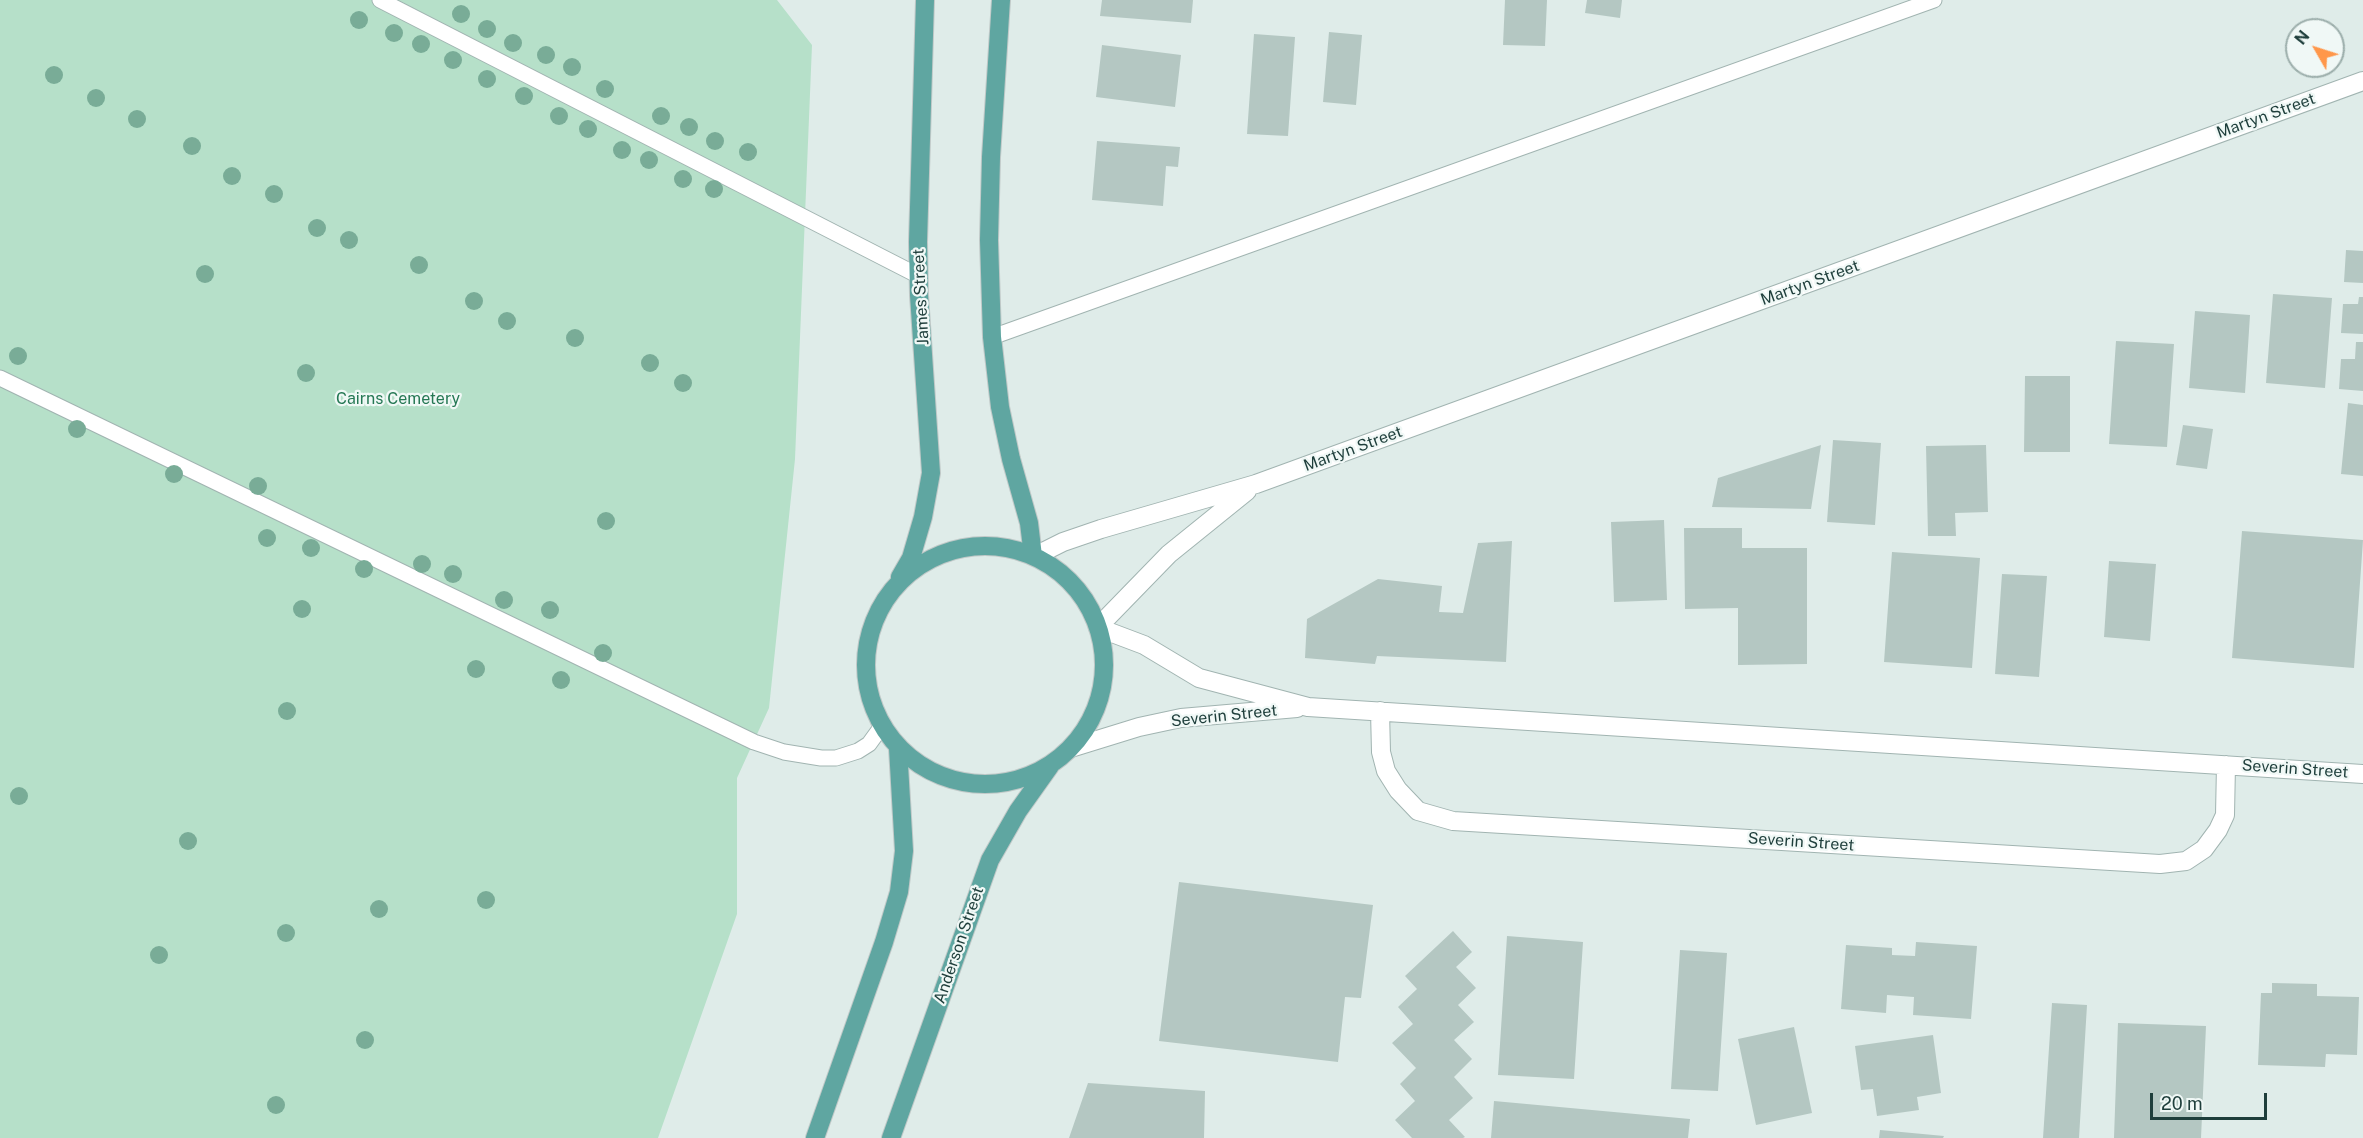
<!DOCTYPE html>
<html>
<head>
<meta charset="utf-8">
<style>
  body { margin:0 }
  #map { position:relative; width:2363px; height:1138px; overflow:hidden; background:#dfece9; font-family:"Public Sans",sans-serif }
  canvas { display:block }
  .north { position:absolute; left:2285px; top:18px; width:60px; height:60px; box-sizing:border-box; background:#f0f8f6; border:2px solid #9caeab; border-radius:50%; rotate:309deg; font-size:16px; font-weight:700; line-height:24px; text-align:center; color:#1e3e3b }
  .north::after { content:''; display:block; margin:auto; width:21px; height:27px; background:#ff974a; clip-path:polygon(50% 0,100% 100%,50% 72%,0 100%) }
  .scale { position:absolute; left:2150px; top:1093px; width:117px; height:27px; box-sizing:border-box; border:3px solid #1e3e3b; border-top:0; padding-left:8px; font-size:18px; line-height:21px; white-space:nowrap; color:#1e3e3b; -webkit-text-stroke:4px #f0f8f6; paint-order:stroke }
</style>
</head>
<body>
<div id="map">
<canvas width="2363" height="1138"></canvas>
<div class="north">N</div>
<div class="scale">20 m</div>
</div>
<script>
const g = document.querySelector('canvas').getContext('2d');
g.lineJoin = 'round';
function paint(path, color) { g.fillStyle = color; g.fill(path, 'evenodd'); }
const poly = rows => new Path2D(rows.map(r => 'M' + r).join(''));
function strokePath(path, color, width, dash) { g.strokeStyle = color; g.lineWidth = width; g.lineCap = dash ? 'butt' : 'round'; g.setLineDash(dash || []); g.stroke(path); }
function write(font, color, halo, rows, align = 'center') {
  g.font = font + ' "Public Sans",sans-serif'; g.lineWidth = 4.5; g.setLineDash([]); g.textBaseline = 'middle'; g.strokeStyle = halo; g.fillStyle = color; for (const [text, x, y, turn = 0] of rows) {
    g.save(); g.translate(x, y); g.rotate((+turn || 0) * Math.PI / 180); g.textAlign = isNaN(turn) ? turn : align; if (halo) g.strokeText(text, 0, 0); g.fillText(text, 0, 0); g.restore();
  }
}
paint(poly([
  [0,0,777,0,812,45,795,459,769,708,737,778,737,914,658,1138,0,1138]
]), '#b6e0c9');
paint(poly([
  [1102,0,1193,0,1191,23,1100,16],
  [1505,0,1547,0,1545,46,1503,45],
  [1587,0,1622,0,1620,18,1585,13],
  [1329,32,1362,35,1356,105,1323,102],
  [1254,34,1295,37,1288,136,1247,134],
  [1102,45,1181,55,1175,107,1096,97],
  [1097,141,1180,147,1178,167,1166,166,1163,206,1092,200],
  [2346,250,2363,251,2363,283,2344,282],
  [2273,294,2332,298,2325,388,2266,383],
  [2359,297,2363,297,2363,334,2341,333,2343,304,2358,304],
  [2195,311,2250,315,2245,393,2189,388],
  [2116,341,2174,344,2167,447,2109,444],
  [2356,342,2363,342,2363,391,2339,389,2341,359,2355,359],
  [2025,376,2070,376,2070,452,2024,452],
  [2348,403,2363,405,2363,476,2341,474],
  [2183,425,2213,429,2207,469,2176,465],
  [1833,440,1881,443,1875,525,1827,522],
  [1821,445,1811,509,1712,507,1718,478],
  [1986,445,1988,512,1955,513,1956,536,1928,536,1926,446],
  [1664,520,1667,600,1614,602,1611,522],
  [1684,528,1742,528,1742,548,1807,548,1807,664,1738,665,1738,608,1685,609],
  [2242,531,2363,540,2354,668,2232,658],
  [1512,541,1506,662,1377,656,1375,664,1305,658,1307,619,1378,579,1442,586,1439,612,1463,613,1478,543],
  [1892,552,1980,558,1972,668,1884,662],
  [2109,561,2156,564,2150,641,2104,637],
  [2002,574,2047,576,2039,677,1995,674],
  [1179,882,1373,905,1361,998,1345,997,1338,1062,1159,1041],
  [1453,931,1472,952,1456,967,1476,988,1458,1005,1474,1022,1454,1040,1472,1059,1454,1077,1473,1098,1449,1120,1465,1137,1463,1138,1412,1138,1395,1120,1415,1101,1400,1084,1416,1068,1392,1043,1413,1024,1398,1007,1417,989,1405,976],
  [1507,936,1583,942,1574,1079,1498,1075],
  [1916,942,1977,946,1971,1019,1913,1015,1914,997,1887,995,1886,1013,1841,1009,1846,945,1892,948,1892,955,1915,956],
  [1680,950,1727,953,1718,1091,1671,1089],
  [2272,983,2317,984,2317,996,2359,997,2357,1055,2326,1054,2325,1067,2258,1065,2261,993,2272,993],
  [2052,1003,2087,1005,2079,1138,2043,1138],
  [2118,1023,2206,1026,2201,1138,2114,1138],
  [1794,1027,1812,1113,1756,1125,1738,1039],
  [1933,1035,1941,1093,1917,1097,1919,1110,1877,1116,1873,1089,1861,1090,1855,1046],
  [1088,1083,1205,1091,1204,1138,1069,1138],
  [1494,1101,1690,1119,1688,1138,1491,1138],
  [1880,1130,1944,1136,1943,1138,1879,1138]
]), '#b4c7c2');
const lane = poly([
  [380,0,919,276],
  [992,337,1934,0],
  [0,378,754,742,784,752,821,758,836,758,858,751,869,744,882,726]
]);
const street = poly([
  [1035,556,1063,542,1101,529,1256,484,2363,81],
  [1098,627,1169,554,1247,491],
  [1099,628,1144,645,1199,678,1308,707,2363,774],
  [1380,711,1381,752,1386,771,1398,790,1418,811,1453,821,2160,864,2186,861,2204,849,2218,830,2225,815,2226,765],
  [1071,748,1139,727,1181,718,1297,708]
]);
const primary = poly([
  [1001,0,991,157,989,240,992,337,1000,407,1011,459,1029,523,1033,556],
  '866 665a119 119 0 1 1 238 0a119 119 0 1 1-238 0Z',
  [900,577,911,558,923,517,931,473,919,295,918,242,925,0],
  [815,1138,884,942,899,892,904,851,898,748],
  [891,1138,990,860,1018,811,1050,766]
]);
strokePath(lane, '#a1b4b1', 17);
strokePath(street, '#a1b4b1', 20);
strokePath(primary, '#c0c9c8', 20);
strokePath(lane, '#fff', 15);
strokePath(street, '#fff', 18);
strokePath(primary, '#5fa6a1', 18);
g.fillStyle = '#79ac97';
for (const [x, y] of [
  [461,14],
  [359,20],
  [487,29],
  [394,33],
  [513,43],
  [421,44],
  [546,55],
  [453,60],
  [572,67],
  [54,75],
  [487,79],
  [605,89],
  [524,96],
  [96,98],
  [559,116],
  [661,116],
  [137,119],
  [689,127],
  [588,129],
  [715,141],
  [192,146],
  [622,150],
  [748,152],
  [649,160],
  [232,176],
  [683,179],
  [714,189],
  [274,194],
  [317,228],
  [349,240],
  [419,265],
  [205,274],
  [474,301],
  [507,321],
  [575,338],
  [18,356],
  [650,363],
  [306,373],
  [683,383],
  [77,429],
  [174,474],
  [258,486],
  [606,521],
  [267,538],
  [311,548],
  [422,564],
  [364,569],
  [453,574],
  [504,600],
  [302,609],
  [550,610],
  [603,653],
  [476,669],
  [561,680],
  [287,711],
  [19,796],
  [188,841],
  [486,900],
  [379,909],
  [286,933],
  [159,955],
  [365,1040],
  [276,1105]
]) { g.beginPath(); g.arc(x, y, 9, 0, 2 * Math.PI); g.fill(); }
write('16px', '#1e3e3b', '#f0f8f6', [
  ["Martyn Street",2266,116,-20],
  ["Martyn Street",1810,283,-20],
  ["James Street",921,297,-93],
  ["Martyn Street",1353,449,-20],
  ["Severin Street",1224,716,-6],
  ["Severin Street",2295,769,4],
  ["Severin Street",1801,842,4],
  ["Anderson Street",959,945,-71]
]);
write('16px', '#257854', '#f0f8f6', [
  ["Cairns Cemetery",398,399]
]);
</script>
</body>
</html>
